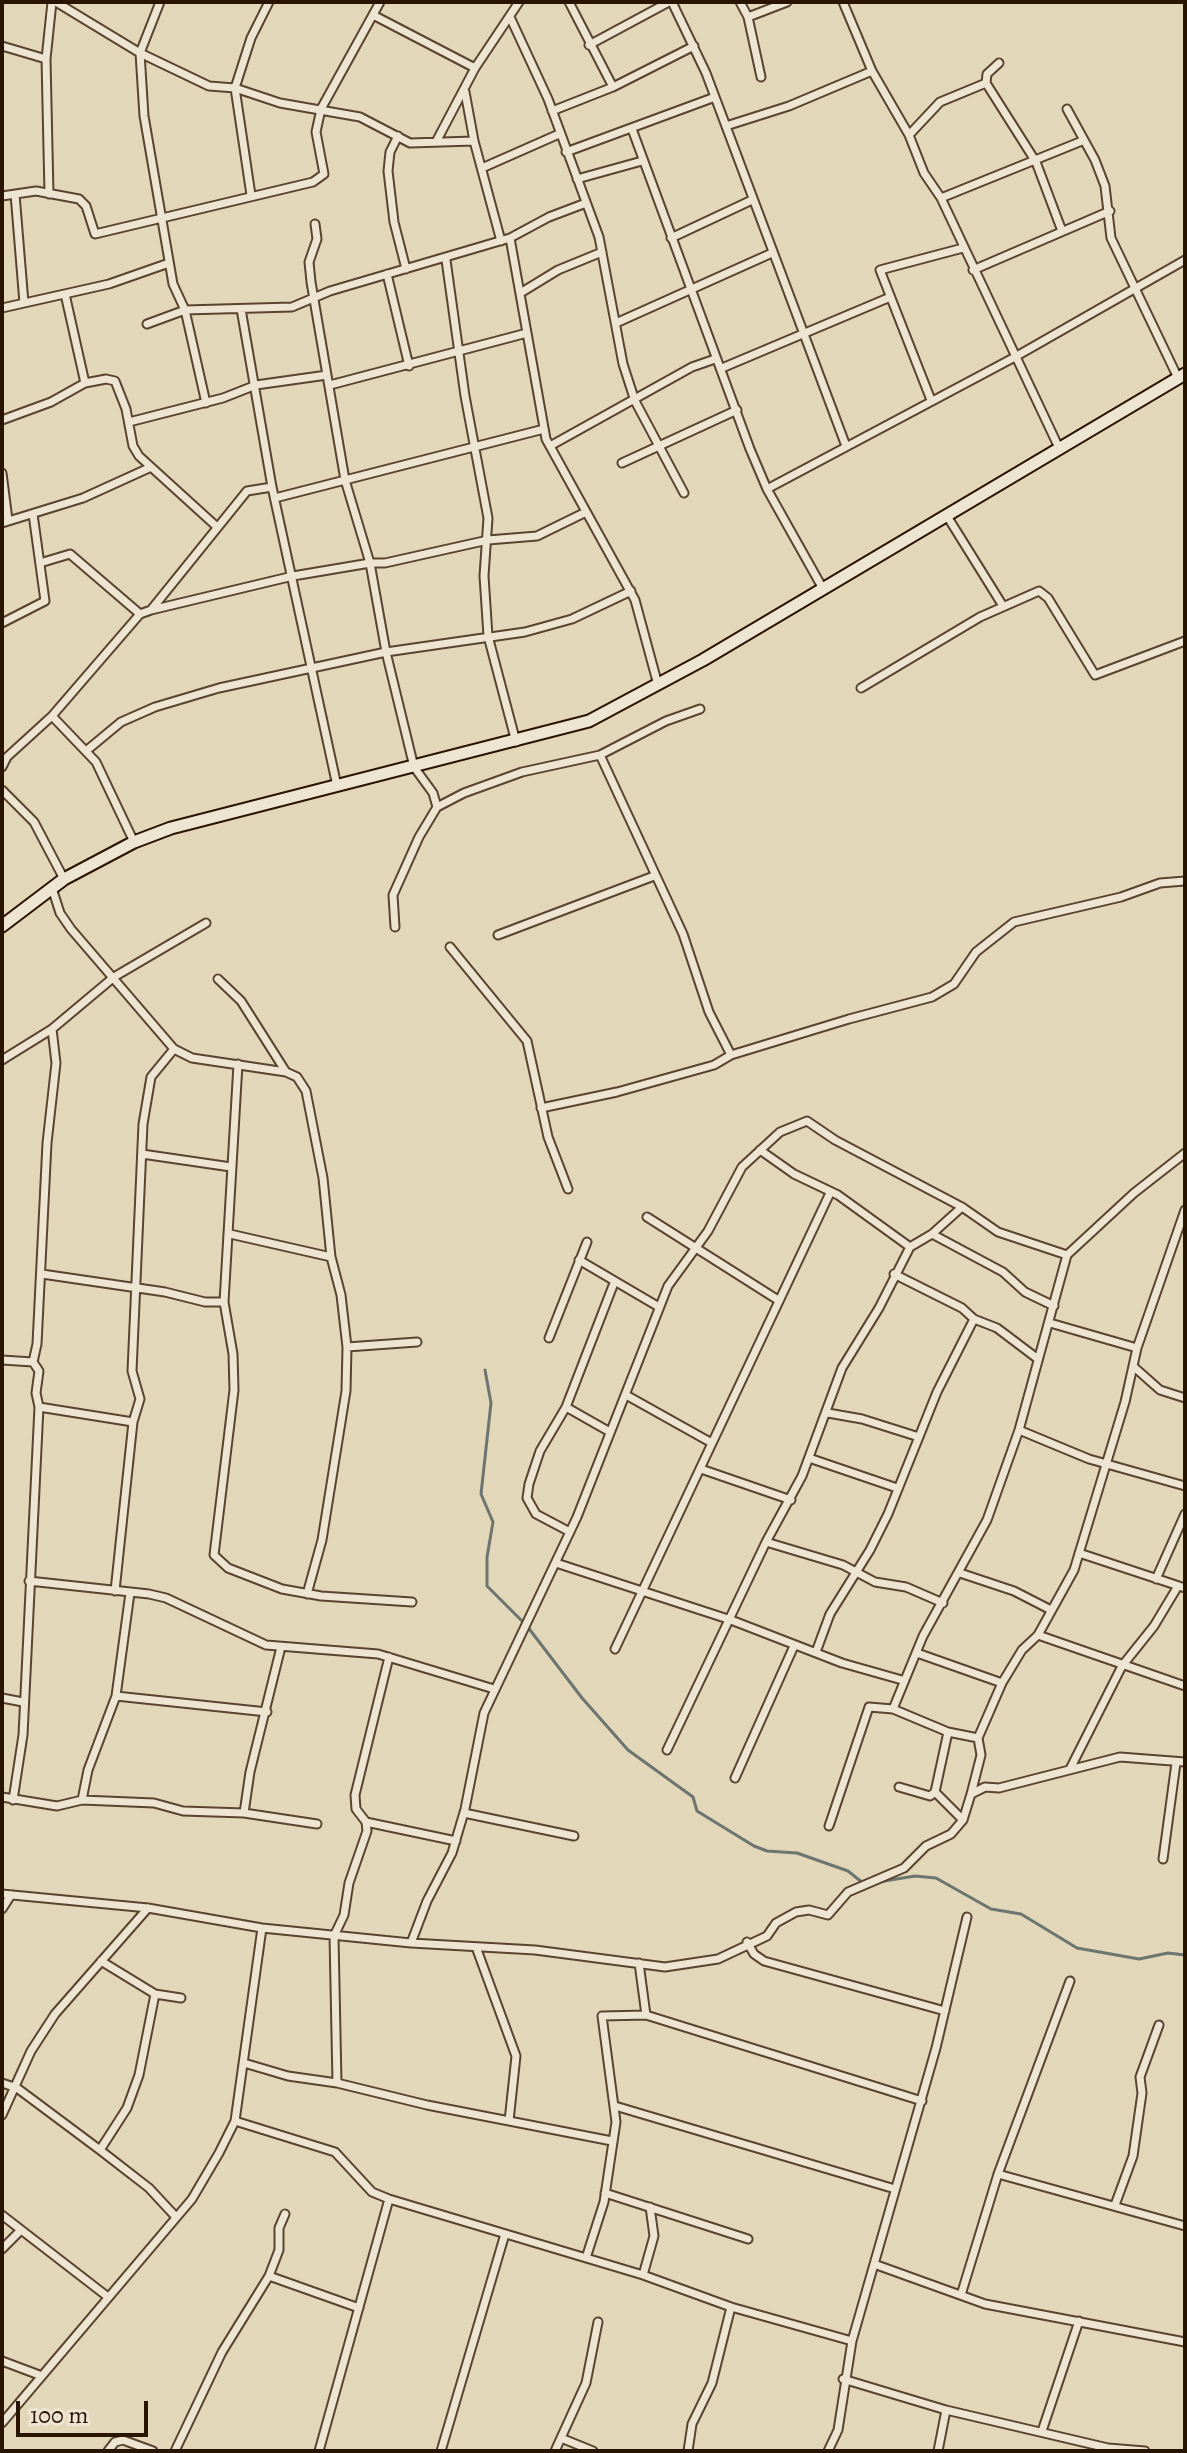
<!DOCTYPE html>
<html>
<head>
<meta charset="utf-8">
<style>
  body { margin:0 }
  #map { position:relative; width:1187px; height:2453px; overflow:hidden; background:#e3d7b9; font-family:Alegreya,serif }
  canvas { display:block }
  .frame { position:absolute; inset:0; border:4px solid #291301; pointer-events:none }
  .scale { position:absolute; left:16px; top:2401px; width:132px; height:36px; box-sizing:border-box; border:4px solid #291301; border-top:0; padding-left:10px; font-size:24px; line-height:28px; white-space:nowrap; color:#291301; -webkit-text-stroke:6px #ede5d2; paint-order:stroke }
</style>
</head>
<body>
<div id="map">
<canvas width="1187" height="2453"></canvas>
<div class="frame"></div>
<div class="scale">100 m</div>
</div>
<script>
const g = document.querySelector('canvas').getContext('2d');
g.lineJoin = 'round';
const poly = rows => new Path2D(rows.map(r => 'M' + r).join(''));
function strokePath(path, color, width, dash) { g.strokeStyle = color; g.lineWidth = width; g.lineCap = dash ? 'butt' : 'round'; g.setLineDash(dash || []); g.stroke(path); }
strokePath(poly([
  [485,1370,491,1403,481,1494,493,1522,487,1557,487,1586,527,1626,582,1698,628,1750,693,1797,697,1811,754,1846,767,1851,797,1853,848,1871,863,1883],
  [878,1882,915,1876,936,1878,991,1909,1021,1914,1077,1948,1139,1959,1168,1953,1185,1955]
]), '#6c756f', 3);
const minor = poly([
  [56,2,140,53,209,86,235,88,280,103,360,117,410,143,474,141],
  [160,2,140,53,144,116,173,284,185,310,206,403],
  [569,2,613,87],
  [672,2,706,73,846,446],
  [740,2,748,17,761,77],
  [843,2,872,71,909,135,924,173,941,198,1060,450],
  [375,16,475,68],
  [510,17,548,99,599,237,623,364,635,401,684,493],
  [748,17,787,2],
  [589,45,669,2],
  [2,46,46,59],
  [999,63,987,74,986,83,1036,162,1062,231],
  [465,92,474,141,501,241],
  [1067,109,1095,160,1105,186,1111,238,1178,378],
  [552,111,613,87,694,46],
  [726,126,789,106,872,71],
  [632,129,750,449,767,489,822,587],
  [909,135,940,102,986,83],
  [398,136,390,152,388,171,394,222,406,269],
  [436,142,475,68,519,2],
  [566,152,715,97],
  [482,168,559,134],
  [577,179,642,161],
  [15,194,24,303],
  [49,194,46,59,52,2],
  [251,195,235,88,251,38,269,2],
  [2,196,36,191,79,199,86,206,95,234,313,182,324,174,316,132,321,109,380,2],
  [941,198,1082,141],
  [315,224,317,239,309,262,311,282,345,480,370,563,386,652,414,767,433,793,437,807],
  [510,238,546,439,635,600,658,685],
  [671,238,752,200],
  [446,260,465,396,488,518,484,576,488,636,516,742],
  [973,270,1110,211],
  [387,274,409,366],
  [522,292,558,270,602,252],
  [65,294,85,383],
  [2,308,109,284,169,263],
  [241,309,272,487,337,786],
  [616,323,772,253],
  [147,324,185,310,292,307,330,291,510,238,549,217,586,203],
  [722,368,888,298],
  [330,385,527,333],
  [931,400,880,270,963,248],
  [2,420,51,402,85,383,106,379,115,381,126,409,133,446,139,456,216,526],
  [129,422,223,398,256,385,327,375],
  [550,446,692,367,715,359],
  [622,463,737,410],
  [2,473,8,520],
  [767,489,1015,357,1185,260],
  [275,498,544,429],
  [947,516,1003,606],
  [2,523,83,498,149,468],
  [40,563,70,554,140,614],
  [151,610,293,576,370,563,385,563,488,540,537,536,586,512],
  [2,623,45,601,33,514],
  [861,688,980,617,1039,591,1048,598,1095,675,1185,641],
  [52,716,96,762,134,842],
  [86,751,121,722,155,707,219,688,386,652,525,632,572,619,631,591],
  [600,755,683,934,709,1012,731,1055],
  [2,767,7,757,52,716,140,614,151,610,247,491,272,487],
  [2,790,34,822,64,879],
  [52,888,60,913,71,929,174,1049,192,1058,286,1072],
  [395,927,393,895,419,837,437,807,464,793,522,772,600,755,666,721,700,709],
  [498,935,654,876],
  [450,947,527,1041,548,1137,568,1189],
  [218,979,241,1001,286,1072,297,1077,306,1091,323,1178,331,1257,341,1295,347,1347,346,1391,322,1540,307,1594],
  [2,1060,52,1029,114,977,206,923],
  [238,1064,224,1302,233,1354,234,1390,214,1555,228,1568,282,1589,321,1596,412,1602],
  [541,1108,617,1092,714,1065,731,1055,849,1019,932,997,954,984,976,952,1014,922,1121,897,1160,883,1185,881],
  [760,1150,794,1174,838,1195,910,1247],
  [142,1154,231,1167],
  [647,1217,778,1300],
  [230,1234,331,1257],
  [932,1234,1003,1272,1025,1292,1054,1306],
  [579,1260,659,1307],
  [42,1274,165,1292,205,1302,224,1302],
  [894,1274,962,1308,974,1319,997,1328,1038,1359],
  [1050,1323,1137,1348],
  [549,1338,587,1242],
  [347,1347,417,1342],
  [2,1360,33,1362],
  [1134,1367,1160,1390,1185,1398],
  [626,1395,710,1442],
  [39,1407,133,1422],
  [566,1407,610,1432],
  [828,1413,862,1419,919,1437],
  [1019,1430,1089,1459,1185,1486],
  [809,1458,897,1488],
  [701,1469,791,1500],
  [570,1532,536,1514,527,1498,529,1484,540,1451,566,1407,614,1283],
  [766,1542,843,1565,875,1582,906,1587,943,1603],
  [1079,1553,1185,1588],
  [556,1563,731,1620,842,1663,902,1680],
  [960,1573,1014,1591,1051,1610],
  [1156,1579,1185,1514],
  [29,1581,149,1594,166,1598,266,1645,378,1654,494,1689],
  [115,1591,133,1422,140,1399,132,1371,143,1124,151,1077,174,1049],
  [1038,1635,1185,1686],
  [615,1649,830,1193],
  [816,1652,830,1614,870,1550,888,1514,937,1392,974,1319],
  [917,1653,1002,1683],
  [116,1696,267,1712],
  [2,1698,23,1702],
  [893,1709,923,1636,987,1520,1019,1430,1067,1255,1134,1193,1185,1153],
  [667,1750,766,1542,802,1476,842,1368,879,1308,910,1247,932,1234,962,1207],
  [1071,1767,1122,1666,1154,1626,1178,1586],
  [735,1778,794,1646],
  [899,1787,930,1796,935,1792],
  [935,1792,948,1732],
  [935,1792,963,1820],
  [971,1794,981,1755,978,1738,1002,1683,1022,1650,1038,1635,1074,1570,1125,1402,1137,1348,1185,1210],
  [2,1797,57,1806,82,1800,154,1803,183,1811,244,1813,317,1824],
  [13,1800,23,1735,39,1407,36,1393,39,1371,33,1362,37,1344,47,1143,56,1063,52,1029],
  [82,1800,88,1770,116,1696,130,1593],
  [244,1813,250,1772,281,1647],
  [464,1813,574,1836],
  [366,1822,456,1841],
  [829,1826,869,1707,893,1709,948,1732,978,1738],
  [1163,1859,1176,1763],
  [2,1894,148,1908,262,1928,411,1943,535,1950,665,1967,718,1959,767,1936,776,1923,796,1912,809,1910,828,1915,848,1892,904,1868,926,1846,951,1834,963,1820,971,1794,985,1787,999,1788,1120,1757,1185,1762],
  [2,1909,11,1895],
  [747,1942,754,1954,764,1961,945,2011],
  [411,1943,427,1901,452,1853,465,1809,484,1713,577,1517,668,1286,708,1231,742,1167,780,1132,807,1121,835,1140,962,1207,998,1232,1067,1255],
  [476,1947,516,2056,509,2121],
  [101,1961,155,1994,181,1998],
  [639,1963,646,2015],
  [244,2063,288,2076,337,2083,427,2105,612,2141],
  [2,2083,17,2088,100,2150,149,2188,175,2216],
  [337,2083,334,1936,344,1915,349,1883,367,1831,366,1822,356,1809,355,1795,389,1657],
  [615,2106,895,2189],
  [2,2115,31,2051,55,2014,148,1908],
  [235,2121,335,2152,372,2192,389,2199,643,2275,731,2307,852,2341],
  [100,2150,127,2108,139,2075,155,1994],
  [998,2174,1185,2226],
  [605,2193,748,2239],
  [1115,2205,1133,2156,1142,2093,1140,2077,1159,2025],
  [2,2215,108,2297],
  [2,2249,21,2230],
  [586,2258,604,2202,616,2122,602,2016,646,2015,922,2101],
  [874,2264,985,2304,1185,2342],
  [643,2275,654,2236,650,2207],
  [269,2276,359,2308],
  [961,2295,998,2174,1070,1981],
  [2,2361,42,2376],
  [843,2379,946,2410,1108,2448,1145,2451],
  [2,2423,192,2199,219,2153,235,2121,262,1928],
  [1042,2431,1079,2321],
  [561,2438,593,2451],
  [108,2451,115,2442,123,2440,153,2451],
  [175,2451,222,2352,269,2276,279,2250,279,2228,285,2214],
  [319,2451,389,2199],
  [441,2451,505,2234],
  [555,2451,586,2383,598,2322],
  [688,2451,692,2424,712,2383,731,2307],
  [828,2451,838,2430,852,2341,936,2048,967,1917],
  [938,2451,946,2410]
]);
const secondary = poly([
  [2,926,64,879,134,842,171,828,589,721,703,660,1185,374]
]);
strokePath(minor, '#58442f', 11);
strokePath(secondary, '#291301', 15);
strokePath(minor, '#ede5d2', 7);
strokePath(secondary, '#ede5d2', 11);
</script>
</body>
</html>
